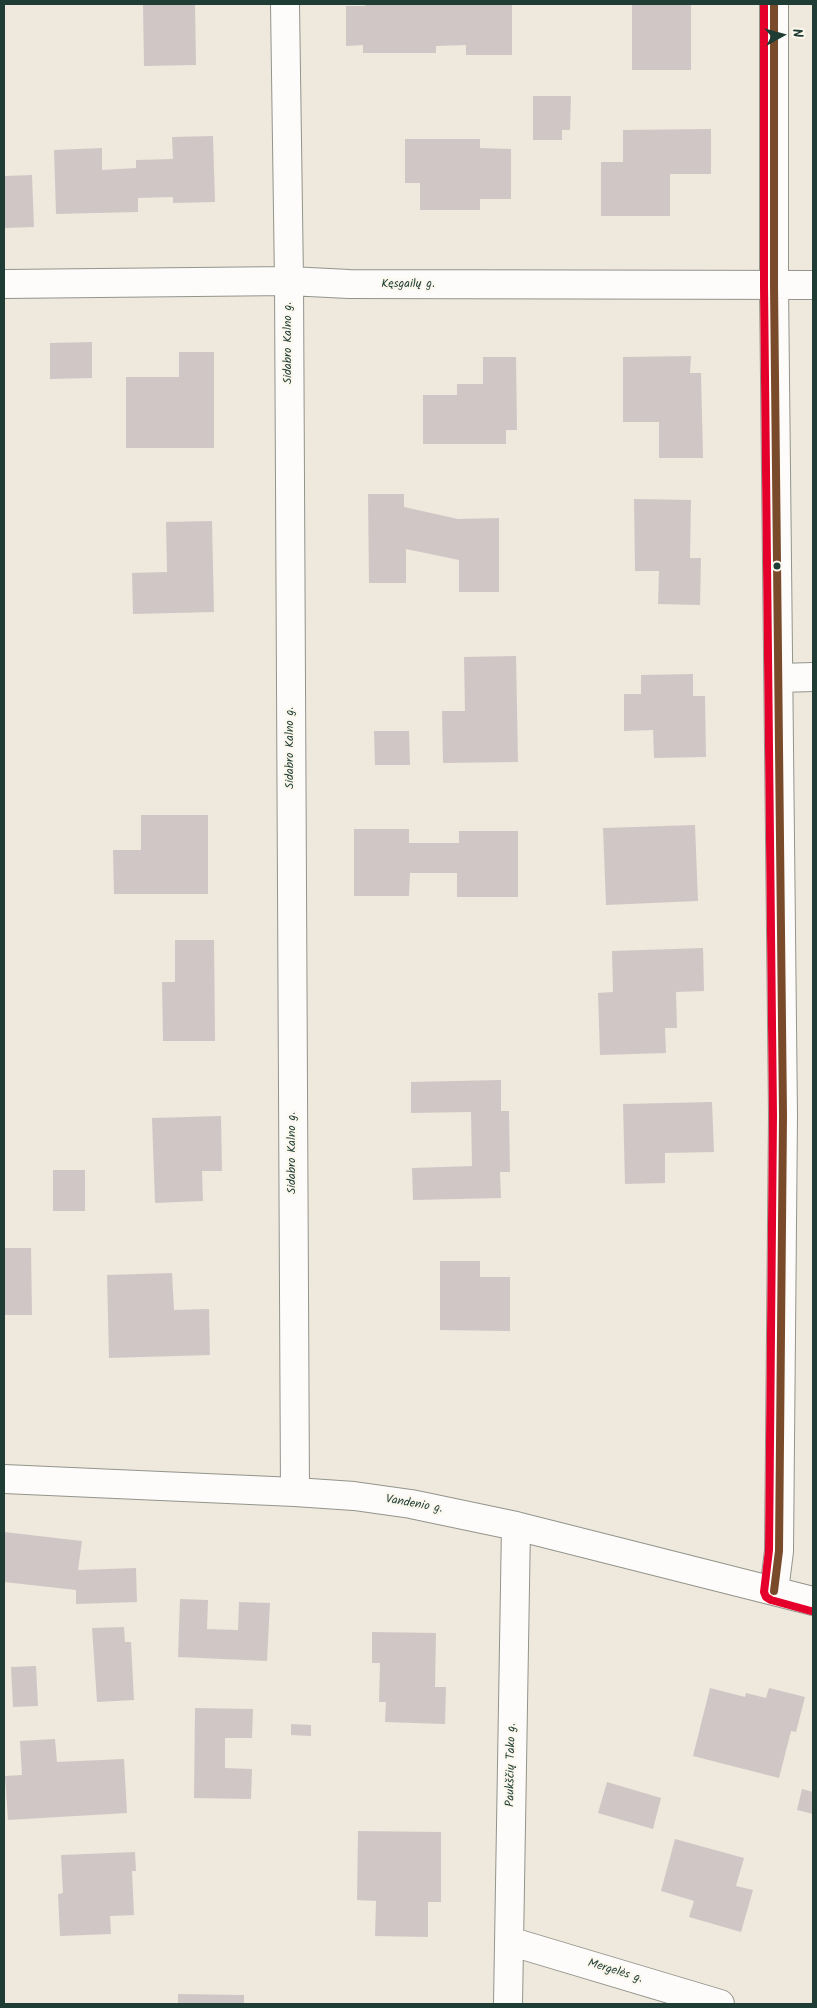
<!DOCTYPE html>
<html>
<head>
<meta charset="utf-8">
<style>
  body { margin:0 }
  #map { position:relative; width:817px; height:2008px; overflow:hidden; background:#efe8dc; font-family:Kalam,sans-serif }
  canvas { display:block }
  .frame { position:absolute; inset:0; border:5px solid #1f3d34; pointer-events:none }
  .north { position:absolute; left:757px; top:10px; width:50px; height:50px; -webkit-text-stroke:4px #fbf7ec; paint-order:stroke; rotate:83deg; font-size:14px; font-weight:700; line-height:20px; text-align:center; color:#1f3d34 }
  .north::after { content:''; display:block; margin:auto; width:18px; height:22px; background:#1f3d34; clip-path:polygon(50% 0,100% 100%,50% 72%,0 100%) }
</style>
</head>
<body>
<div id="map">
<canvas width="817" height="2008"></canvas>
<div class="frame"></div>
<div class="north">N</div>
</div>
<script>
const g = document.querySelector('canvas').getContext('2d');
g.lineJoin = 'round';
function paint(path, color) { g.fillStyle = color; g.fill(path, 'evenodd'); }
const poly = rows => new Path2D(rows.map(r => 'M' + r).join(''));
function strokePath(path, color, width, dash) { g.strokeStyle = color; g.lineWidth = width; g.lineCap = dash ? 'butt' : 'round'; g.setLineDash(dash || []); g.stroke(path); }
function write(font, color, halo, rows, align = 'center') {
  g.font = font + ' Kalam,sans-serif'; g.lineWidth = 4; g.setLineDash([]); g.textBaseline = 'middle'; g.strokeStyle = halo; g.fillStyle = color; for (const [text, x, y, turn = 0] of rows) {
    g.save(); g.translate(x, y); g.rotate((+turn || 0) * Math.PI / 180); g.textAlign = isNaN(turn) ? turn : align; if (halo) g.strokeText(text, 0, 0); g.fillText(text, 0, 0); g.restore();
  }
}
paint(poly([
  [143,4,195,4,196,65,144,66],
  [366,4,426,4,426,5,512,4,512,55,466,55,466,45,436,46,436,53,363,53,363,45,346,46,346,6,365,6],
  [632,4,691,4,691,70,632,70],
  [533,96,571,96,570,130,562,130,562,140,533,140],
  [711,129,711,174,670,174,670,216,601,216,601,162,623,162,623,130],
  [213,136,215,202,173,203,173,197,138,198,138,212,56,214,54,150,102,148,102,170,136,168,136,160,173,159,172,137],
  [405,139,480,139,480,148,511,149,511,199,480,199,480,210,420,210,420,183,405,183],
  [32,175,34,227,4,228,4,176],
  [92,342,92,378,50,379,50,343],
  [179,352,214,352,214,448,126,448,126,377,179,377],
  [691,356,690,373,701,373,703,458,659,458,659,422,623,422,623,357],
  [483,357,516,357,517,430,506,430,506,444,423,444,423,395,457,395,457,384,483,384],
  [368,494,404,494,404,507,458,519,499,518,499,592,459,592,459,560,406,549,406,583,369,583],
  [634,499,691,500,690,558,701,558,700,605,658,604,659,571,635,571],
  [212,521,214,612,133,614,132,573,167,572,166,522],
  [516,656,518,762,443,763,442,711,465,711,464,657],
  [693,674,693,696,705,696,706,757,654,758,653,730,624,731,624,694,641,694,641,675],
  [374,731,409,731,410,765,375,765],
  [141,815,208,815,208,894,114,894,113,850,141,850],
  [695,825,698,901,606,905,603,828],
  [354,829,409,829,409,843,459,843,459,831,518,831,518,897,457,897,457,873,410,873,409,896,354,896],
  [175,940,214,940,215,1041,163,1041,162,982,175,982],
  [703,948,704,991,676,992,677,1028,665,1028,666,1053,600,1055,598,993,613,992,612,951],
  [501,1080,501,1111,509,1111,510,1172,500,1172,501,1198,413,1200,412,1168,472,1166,471,1112,411,1113,411,1082],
  [712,1102,714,1152,665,1153,665,1183,625,1184,623,1104],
  [221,1116,222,1171,202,1171,203,1201,155,1203,152,1118],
  [53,1170,85,1170,85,1211,53,1211],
  [4,1248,31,1248,32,1315,4,1315],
  [440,1261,480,1261,480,1277,510,1277,510,1331,440,1330],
  [172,1273,174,1310,209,1309,210,1355,109,1358,107,1275],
  [4,1532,82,1541,78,1570,136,1568,137,1602,76,1604,76,1590,4,1582],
  [180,1599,208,1600,207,1629,238,1630,239,1602,270,1603,267,1661,178,1657],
  [124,1627,125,1642,131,1642,134,1700,97,1702,92,1628],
  [372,1632,436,1633,435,1687,446,1687,445,1724,385,1722,386,1702,379,1702,380,1663,372,1663],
  [36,1666,38,1706,13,1707,11,1667],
  [710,1688,745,1697,746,1693,766,1698,769,1688,805,1697,796,1732,791,1731,779,1778,693,1756],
  [195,1708,253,1709,252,1738,225,1738,225,1768,252,1769,251,1799,194,1798],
  [291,1724,311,1725,311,1736,291,1735],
  [55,1739,57,1762,124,1759,127,1813,8,1820,5,1776,22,1775,20,1741],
  [607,1782,661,1798,653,1829,598,1813],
  [802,1789,813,1792,813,1814,797,1810],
  [358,1831,441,1832,441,1902,428,1902,428,1937,375,1936,376,1901,357,1900],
  [675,1839,744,1858,736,1886,753,1890,741,1932,689,1917,694,1901,661,1891],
  [135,1852,136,1871,132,1871,134,1915,110,1916,111,1934,60,1936,58,1894,63,1893,61,1855],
  [178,1994,244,1995,244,2004,178,2004]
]), '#d1c6c6');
const minor = poly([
  [285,4,289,281,295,1492],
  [774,4,774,286,783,1115,779,1551,774,1591],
  [4,284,289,281,349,284,813,285],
  [780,678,813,677],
  [4,1479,295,1492,354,1496,411,1504,516,1526,813,1601],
  [509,1941,720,2004],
  [508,2004,516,1526]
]);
strokePath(minor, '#93948c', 30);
strokePath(minor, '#fdfcfa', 28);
strokePath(poly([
  [774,4,774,286,783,1115,779,1551,774,1591]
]), '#7a4b2a', 8);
strokePath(poly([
  [764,4,764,286,773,1115,769,1550,764,1592,766,1597,771,1600,811,1611]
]), '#e4002b', 8);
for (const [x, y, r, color] of [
  [777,566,4.5,"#1f3d34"]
]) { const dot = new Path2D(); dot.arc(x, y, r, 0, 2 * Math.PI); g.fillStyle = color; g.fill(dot); strokePath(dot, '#fbf7ec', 2); }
write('12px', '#1f3d34', '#fbf7ec', [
  ["Kęsgailų g.",408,285],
  ["Sidabro Kalno g.",289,343,-90],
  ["Sidabro Kalno g.",291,748,-90],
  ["Sidabro Kalno g.",293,1153,-90],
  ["Vandenio g.",414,1505,10],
  ["Paukščių Tako g.",512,1765,-89],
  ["Mergelės g.",615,1972,17]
]);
</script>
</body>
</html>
